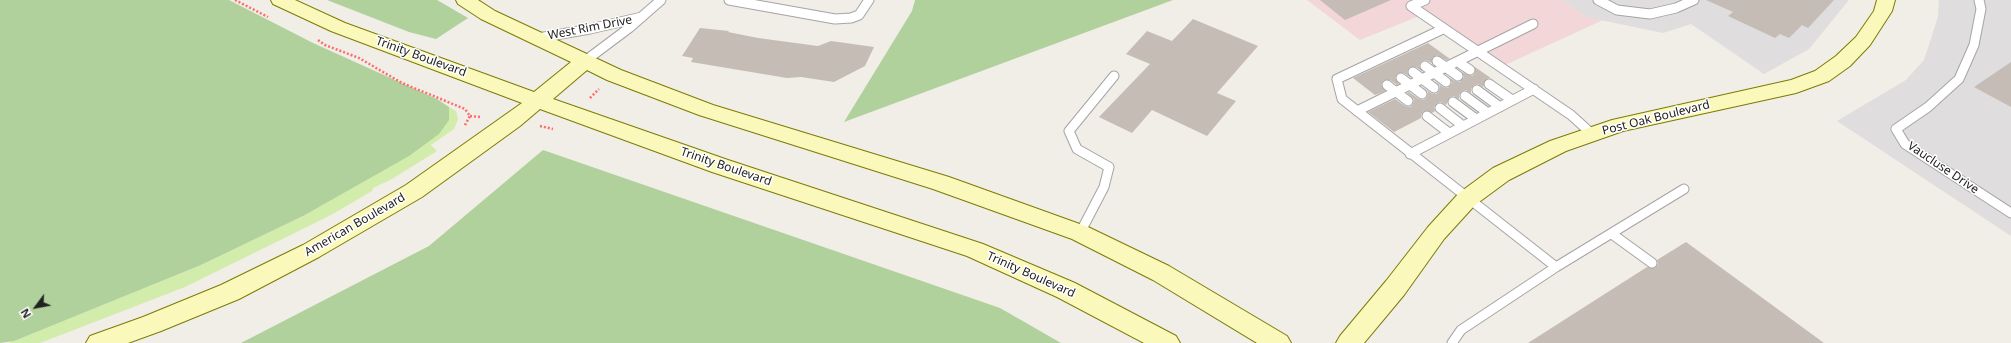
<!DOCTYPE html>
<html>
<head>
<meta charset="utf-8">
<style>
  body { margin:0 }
  #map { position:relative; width:2011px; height:343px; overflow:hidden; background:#f1ede7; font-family:"Noto Sans",sans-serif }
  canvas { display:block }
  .north { position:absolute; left:16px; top:287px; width:40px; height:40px; -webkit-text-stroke:3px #fff; paint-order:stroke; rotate:238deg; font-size:11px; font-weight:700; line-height:16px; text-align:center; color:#212121 }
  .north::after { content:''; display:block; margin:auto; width:14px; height:18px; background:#212121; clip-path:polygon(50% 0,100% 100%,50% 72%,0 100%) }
</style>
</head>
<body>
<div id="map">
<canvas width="2011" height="343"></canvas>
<div class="north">N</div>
</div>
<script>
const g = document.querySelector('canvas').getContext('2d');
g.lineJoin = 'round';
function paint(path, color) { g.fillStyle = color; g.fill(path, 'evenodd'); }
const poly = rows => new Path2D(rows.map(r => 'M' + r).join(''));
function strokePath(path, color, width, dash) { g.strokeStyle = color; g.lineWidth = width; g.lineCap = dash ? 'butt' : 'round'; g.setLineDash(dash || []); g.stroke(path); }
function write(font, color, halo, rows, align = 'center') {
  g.font = font + ' "Noto Sans",sans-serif'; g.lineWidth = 3; g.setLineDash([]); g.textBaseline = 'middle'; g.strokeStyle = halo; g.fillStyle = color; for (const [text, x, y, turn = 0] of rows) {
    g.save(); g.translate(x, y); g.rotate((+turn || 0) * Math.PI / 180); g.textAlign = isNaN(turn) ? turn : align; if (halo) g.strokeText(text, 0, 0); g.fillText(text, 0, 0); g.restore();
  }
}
paint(poly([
  [1561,0,1849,0,1809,49,1764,74,1691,24,1663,33,1586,17],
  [1939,0,2011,0,2011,236,1837,121,1906,80,1924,60,1938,17]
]), '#dfddde');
paint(poly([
  [1307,0,1561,0,1586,17,1603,20,1505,65,1429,12,1360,40]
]), '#f2d6d8');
paint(poly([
  [449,107,456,111,458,119,454,129,431,145,437,151,392,179,373,188,372,191,331,215,185,287,40,343,8,343,201,265,303,216,449,120]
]), '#d2ecac');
paint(poly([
  [0,0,229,0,313,43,437,99,449,107,449,120,439,134,409,156,303,216,201,265,14,341,0,343],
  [327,0,437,0,468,18,436,39,409,32],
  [915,0,1173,0,844,122,912,11],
  [543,150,1000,308,1061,343,241,343,429,246]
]), '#b0d19b');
paint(poly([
  [1320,0,1391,0,1345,20],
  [1706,0,1834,0,1808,28,1802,25,1789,38,1780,34,1775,38,1728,16,1733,12],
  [1193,19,1258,46,1217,93,1236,101,1207,136,1152,110,1132,133,1099,117,1150,64,1126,54,1147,31,1172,41],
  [700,28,729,31,728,32,758,38,818,46,831,41,874,47,865,66,834,82,801,77,787,78,691,62,693,58,682,56],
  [1428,43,1450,59,1446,60,1437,55,1432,58,1432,63,1426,60,1422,61,1419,66,1423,72,1416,67,1410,67,1407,72,1411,78,1404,73,1398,73,1395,78,1399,84,1397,85,1390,80,1384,80,1381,85,1385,91,1375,95,1353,78],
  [2011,62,2011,107,1974,87],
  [1475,67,1495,81,1490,78,1486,79,1483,87,1478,84,1474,85,1471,89,1471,93,1466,90,1462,91,1459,95,1459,99,1454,96,1450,97,1446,105,1441,102,1437,103,1434,107,1435,111,1432,113,1424,111,1421,115,1421,118,1394,132,1368,112,1395,99,1405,106,1410,107,1413,104,1414,99,1407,93,1409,92,1419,99,1424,100,1427,97,1428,92,1421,86,1431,93,1436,94,1439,91,1440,86,1433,80,1443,87,1448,88,1452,83,1450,78,1455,81,1460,82,1464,77,1462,72,1472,76,1475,73],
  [1686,242,1824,343,1528,343,1647,267,1655,268,1658,264,1657,260]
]), '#c6bcb6');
const lane = poly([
  [729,0,835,19,851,18,859,15,869,0],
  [1425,0,1411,6,1571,115,1592,134],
  [1598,0,1617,10,1650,14,1676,8,1694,0],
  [1979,0,1981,9,1974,45,1959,79,1928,107,1896,129,1905,144,2011,213],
  [1443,29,1337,79,1342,99,1556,267,1461,330,1452,343],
  [538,38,590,29,642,17],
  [585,61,629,28,661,0],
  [1437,61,1458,76],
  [1458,62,1470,70],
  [1425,66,1446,82],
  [1413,72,1434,88],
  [1401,78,1422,94],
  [1489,84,1512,100],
  [1387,85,1408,101],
  [1477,90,1500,107],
  [1465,96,1488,113],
  [1453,102,1476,119],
  [1440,108,1463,126],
  [1357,111,1533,24],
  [1427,116,1449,133],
  [1410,154,1534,89],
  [1080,233,1104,187,1109,167,1077,149,1069,131,1114,76],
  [1612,234,1652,263],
  [1556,267,1684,189]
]);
const secondary = poly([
  [271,0,295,0,345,23,534,92,571,62,481,19,458,4,456,0,478,0,495,11,621,70,713,105,949,177,1088,227,1169,266,1287,336,1291,343,1257,343,1153,280,1072,239,933,189,699,115,607,80,587,70,553,99,728,160,983,244,1075,283,1176,336,1180,343,1144,343,1057,297,967,256,712,172,540,109,520,126,422,197,319,257,239,299,161,331,128,343,86,343,90,336,143,317,221,285,303,245,406,185,522,103,331,31,273,4,271,0],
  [1877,0,1895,0,1892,11,1870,45,1850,66,1829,81,1796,93,1623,131,1566,151,1509,180,1475,205,1444,239,1404,295,1364,343,1336,343,1340,336,1386,281,1428,227,1459,193,1493,168,1550,141,1612,120,1791,80,1815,71,1836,56,1856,37,1874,11,1877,0]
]);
strokePath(lane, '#a5a5a5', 11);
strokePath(secondary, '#7b7c03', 2);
strokePath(poly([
  [235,0,268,17],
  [318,40,325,45,359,58,402,83,465,109,470,116,464,127],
  [590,98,599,89],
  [470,116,480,117],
  [540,126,553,129]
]), '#fd6d6d', 2.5, [2, 2]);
strokePath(lane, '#fff', 9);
paint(secondary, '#fbf8bb');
write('12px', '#212121', '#fff', [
  ["West Rim Drive",590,28,-11],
  ["Trinity Boulevard",421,57,20],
  ["Post Oak Boulevard",1656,118,-14],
  ["Trinity Boulevard",726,167,19],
  ["Vaucluse Drive",1943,168,34],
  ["American Boulevard",355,225,-30],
  ["Trinity Boulevard",1031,275,24]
]);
</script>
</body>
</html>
